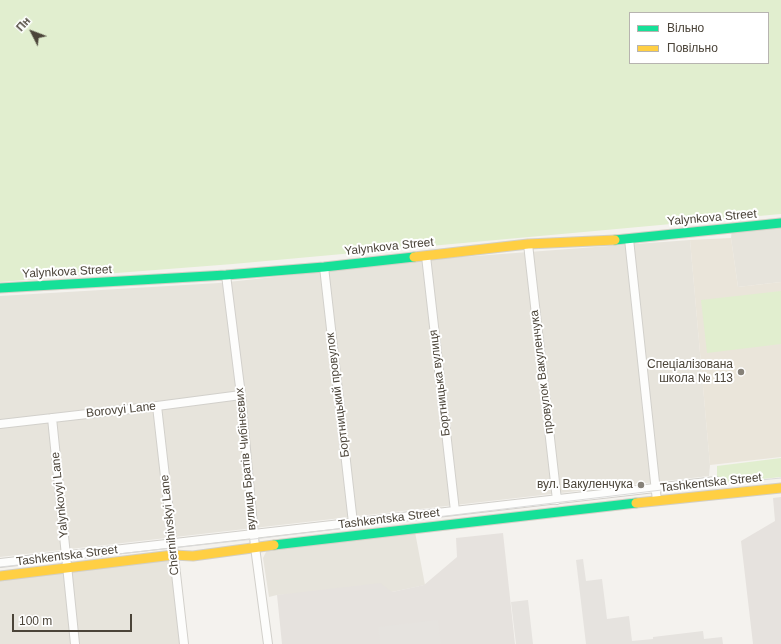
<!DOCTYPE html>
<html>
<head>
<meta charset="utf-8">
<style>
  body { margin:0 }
  #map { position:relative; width:781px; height:644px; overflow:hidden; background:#f4f2ee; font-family:Arial,sans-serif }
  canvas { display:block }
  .legend { position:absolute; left:629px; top:12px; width:140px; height:52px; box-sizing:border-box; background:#fff; border:1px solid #b7b4b0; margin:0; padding:5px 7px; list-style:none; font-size:12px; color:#4b4439 }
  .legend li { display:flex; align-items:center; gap:8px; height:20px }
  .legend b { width:20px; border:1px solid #b7b4b0 }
  .north { position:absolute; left:12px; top:12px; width:40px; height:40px; -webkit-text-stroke:3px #fff; paint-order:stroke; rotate:312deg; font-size:11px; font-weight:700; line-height:16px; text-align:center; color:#4b4439 }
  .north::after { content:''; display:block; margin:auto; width:14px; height:18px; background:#4b4439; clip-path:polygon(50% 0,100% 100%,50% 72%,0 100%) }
  .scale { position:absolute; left:12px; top:614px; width:120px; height:18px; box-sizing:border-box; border:2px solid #4b4439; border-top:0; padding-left:5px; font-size:12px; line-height:14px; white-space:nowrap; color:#4b4439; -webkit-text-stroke:3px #fff; paint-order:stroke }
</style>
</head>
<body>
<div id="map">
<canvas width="781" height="644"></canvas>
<ul class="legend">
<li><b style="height:5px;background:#16e098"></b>Вільно</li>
<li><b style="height:5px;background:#ffcf43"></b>Повільно</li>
</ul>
<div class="north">Пн</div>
<div class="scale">100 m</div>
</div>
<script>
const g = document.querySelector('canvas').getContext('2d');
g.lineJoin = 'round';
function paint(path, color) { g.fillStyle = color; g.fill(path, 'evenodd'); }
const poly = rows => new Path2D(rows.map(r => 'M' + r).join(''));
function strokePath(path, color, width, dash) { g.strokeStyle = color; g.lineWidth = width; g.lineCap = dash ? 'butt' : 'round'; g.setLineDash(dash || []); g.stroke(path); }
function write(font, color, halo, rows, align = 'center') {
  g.font = font + ' Arial,sans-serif'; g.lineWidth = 4; g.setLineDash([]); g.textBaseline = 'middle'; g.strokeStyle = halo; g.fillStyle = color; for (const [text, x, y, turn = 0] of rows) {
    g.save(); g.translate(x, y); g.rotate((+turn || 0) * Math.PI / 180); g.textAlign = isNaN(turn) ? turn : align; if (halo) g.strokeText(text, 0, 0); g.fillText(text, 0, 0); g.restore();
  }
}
paint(poly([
  [781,223,781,282,738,287,731,238,732,228],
  [690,240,710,465,709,476,0,557,0,296,219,283,448,258],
  [415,532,425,585,392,592,277,595,269,597,263,558,267,550],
  [171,558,181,644,0,644,0,580]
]), '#e7e4dc');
paint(poly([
  [781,497,781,644,753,644,741,541,775,521,773,498],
  [503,533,515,644,282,644,277,595,380,583,392,592,424,585,457,557,456,538]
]), '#e6e2de');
paint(poly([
  [731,238,738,287,781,282,781,457,710,465,690,240]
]), '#eae5da');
paint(poly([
  [0,0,781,0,781,214,233,264,0,282],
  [630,13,768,13,768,63,630,63],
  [781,291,781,344,707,353,701,300],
  [781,458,781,477,717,484,717,466]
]), '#e1eecf');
paint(poly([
  [583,559,586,581,602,579,607,619,629,616,632,641,653,639,653,637,703,631,704,639,722,637,723,644,586,644,576,560],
  [528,600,533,644,516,644,511,602],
  [438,620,441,644,380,644,378,627]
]), '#e6e3df');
const street = poly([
  [629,239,657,501],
  [528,244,557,500],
  [426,256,455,511],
  [324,267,353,523],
  [226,275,241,395,255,547,268,644],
  [157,406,184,644],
  [52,418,75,644],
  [0,424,157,406,241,395],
  [0,563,716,481]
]);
const fast = poly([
  [615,240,781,223],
  [0,288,226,275,324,267,414,257],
  [274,545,636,503]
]);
const slow = poly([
  [414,257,528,244,615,240],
  [636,503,781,488],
  [0,576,173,555,193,556,274,545]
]);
strokePath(street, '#d2d0cb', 10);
strokePath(fast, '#d3cfc5', 11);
strokePath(slow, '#d3cfc5', 11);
strokePath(street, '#fdfdfc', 8);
strokePath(fast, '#16e098', 9);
strokePath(slow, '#ffcf43', 9);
strokePath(poly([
  [0,567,254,539,670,489,781,478]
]), '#dbdbda', 1);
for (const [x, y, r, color] of [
  [741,372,4,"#868178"],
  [641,485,4,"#868178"]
]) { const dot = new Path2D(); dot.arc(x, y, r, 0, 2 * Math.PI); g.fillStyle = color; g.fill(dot); strokePath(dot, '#fff', 1.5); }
write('12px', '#4b4439', '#fff', [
  ["Yalynkova Street",712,218,-5],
  ["Yalynkova Street",389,247,-6],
  ["Yalynkova Street",67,272,-3],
  ["провулок Вакуленчука",542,372,-97],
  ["Бортницька вулиця",440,383,-97],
  ["Бортницький провулок",338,395,-97],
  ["Borovyi Lane",121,410,-6],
  ["вулиця Братів Чибінєєвих",246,459,-95],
  ["Tashkentska Street",711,483,-6],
  ["Yalynkovyi Lane",60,495,-96],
  ["Tashkentska Street",389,519,-7],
  ["Chernihivskyi Lane",170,525,-96],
  ["Tashkentska Street",67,556,-7]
]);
write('12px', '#4b4439', '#fff', [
  ["Спеціалізована",733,365],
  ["школа № 113",733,379],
  ["вул. Вакуленчука",633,485]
], 'right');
</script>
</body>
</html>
